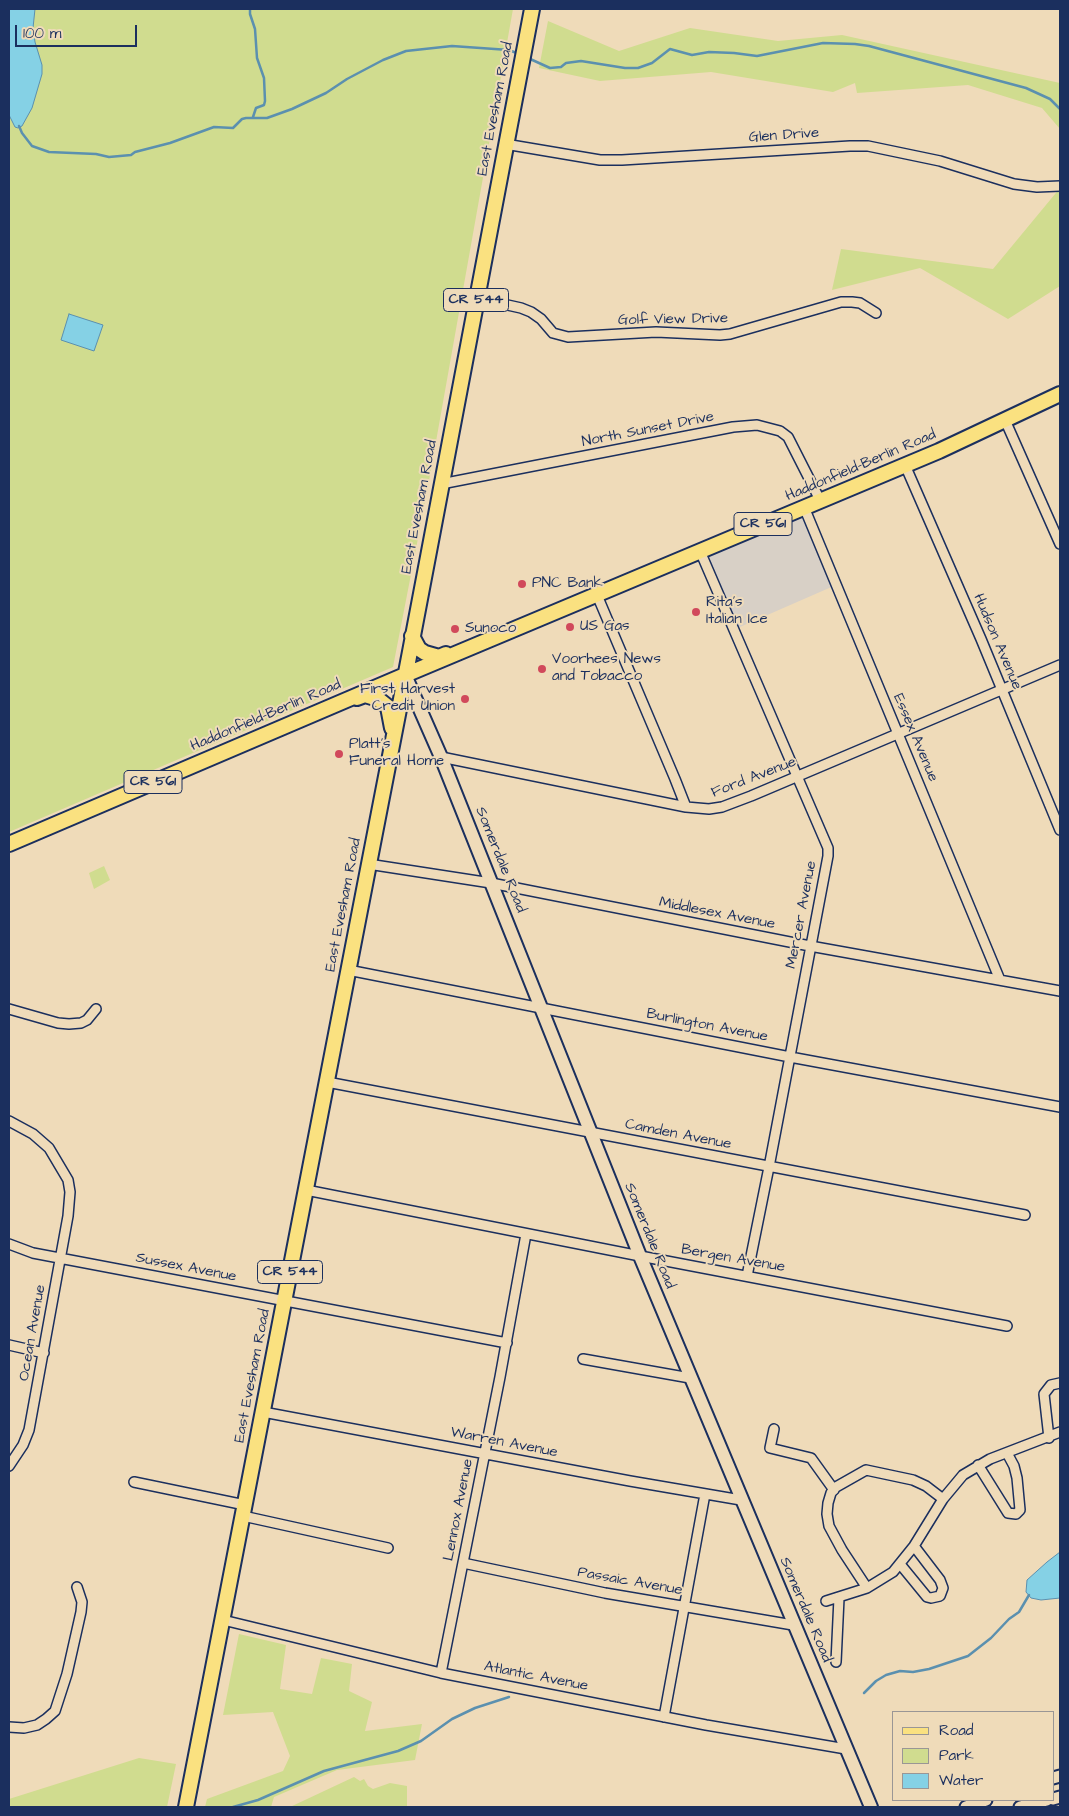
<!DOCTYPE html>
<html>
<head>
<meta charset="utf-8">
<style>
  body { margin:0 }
  #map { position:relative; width:1069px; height:1816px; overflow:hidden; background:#efdbb9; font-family:"Architects Daughter",sans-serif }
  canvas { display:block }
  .frame { position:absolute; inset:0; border:10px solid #1b2f5e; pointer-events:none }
  .legend { position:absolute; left:892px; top:1711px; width:162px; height:90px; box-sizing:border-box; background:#efdbb9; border:1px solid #9a9695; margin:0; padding:6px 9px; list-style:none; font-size:15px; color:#1b2f5e }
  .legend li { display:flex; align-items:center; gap:10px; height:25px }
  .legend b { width:25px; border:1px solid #9a9695 }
  .scale { position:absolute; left:15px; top:25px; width:122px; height:22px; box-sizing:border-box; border:2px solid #1b2f5e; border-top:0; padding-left:6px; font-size:15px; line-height:18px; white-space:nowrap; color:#1b2f5e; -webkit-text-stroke:4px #efdbb9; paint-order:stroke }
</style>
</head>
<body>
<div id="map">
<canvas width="1069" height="1816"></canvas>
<div class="frame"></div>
<ul class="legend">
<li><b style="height:6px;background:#fae180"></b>Road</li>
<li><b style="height:14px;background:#d0dc8f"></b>Park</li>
<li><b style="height:14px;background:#85d1e5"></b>Water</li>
</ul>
<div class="scale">100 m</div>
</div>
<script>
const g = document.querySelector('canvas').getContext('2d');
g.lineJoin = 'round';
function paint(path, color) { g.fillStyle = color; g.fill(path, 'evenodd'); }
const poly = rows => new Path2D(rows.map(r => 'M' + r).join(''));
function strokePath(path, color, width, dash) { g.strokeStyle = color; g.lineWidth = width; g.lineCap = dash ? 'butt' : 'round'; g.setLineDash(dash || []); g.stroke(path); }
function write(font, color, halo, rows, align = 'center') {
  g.font = font + ' "Architects Daughter",sans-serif'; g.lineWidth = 4; g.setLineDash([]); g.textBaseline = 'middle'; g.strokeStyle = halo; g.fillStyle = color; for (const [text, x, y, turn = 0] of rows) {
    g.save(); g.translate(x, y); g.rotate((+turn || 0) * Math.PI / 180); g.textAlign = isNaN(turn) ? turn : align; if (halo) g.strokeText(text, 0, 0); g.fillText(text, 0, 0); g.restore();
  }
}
paint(poly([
  [804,507,836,585,733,630,700,551]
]), '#d8d0c6');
paint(poly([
  [9,9,513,9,427,492,393,667,9,832],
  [548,21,619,51,690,28,778,41,842,35,1060,83,1060,129,1042,108,968,85,857,93,855,83,833,92,711,72,600,81,539,68],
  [1060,188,1060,286,1008,319,920,268,832,290,841,249,993,269],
  [104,866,110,880,94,889,89,873],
  [239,1634,286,1645,280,1689,312,1694,321,1658,352,1664,349,1691,372,1702,365,1731,422,1724,415,1760,337,1770,274,1797,271,1807,205,1807,207,1799,283,1771,290,1756,273,1712,223,1715],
  [139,1758,176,1764,167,1807,9,1807,9,1799],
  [354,1777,360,1781,364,1779,368,1786,373,1789,390,1783,407,1786,407,1807,290,1807]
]), '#d0dc8f');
const water = poly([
  [9,9,35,9,33,28,35,42,42,65,42,74,32,108,22,126,18,128,15,127,9,115,9,9],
  [69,314,103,325,94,351,61,340,69,314],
  [1060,1552,1060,1598,1041,1600,1031,1598,1026,1592,1027,1580,1047,1562,1060,1552]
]);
paint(water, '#85d1e5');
strokePath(water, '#5b90af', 1);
strokePath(poly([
  [250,9,250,14,255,29,257,58,264,78,265,101,264,105,256,108,253,117],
  [528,58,550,68,561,67,566,63,581,61,625,68,638,68,652,63,670,49,692,55,709,52,734,53,757,56,823,43,855,44,869,46,1026,88,1050,99,1060,109],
  [19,126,22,133,32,146,49,152,96,154,109,157,131,155,135,152,170,143,214,127,233,128,242,119,246,118,267,118,292,109,326,93,347,79,383,60,406,51,452,46,509,50,519,54],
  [864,1693,876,1681,886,1675,900,1671,913,1672,929,1669,968,1656,991,1638,1009,1619,1019,1612,1029,1595],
  [233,1807,258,1800,324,1771,398,1751,421,1741,452,1719,475,1708,509,1697]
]), '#5b90af', 2.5);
const minor = poly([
  [505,144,600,160,622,160,850,146,868,146,940,161,1014,184,1037,187,1060,186],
  [476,298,521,308,531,312,541,319,553,333,568,337,656,332,720,335,730,334,841,302,852,302,860,303,876,313],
  [1005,420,1060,544],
  [905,465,981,639,1060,830],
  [441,484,733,427,757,425,780,431,788,437,820,500],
  [804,507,1000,980],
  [700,551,828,848,828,856,769,1167,747,1276],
  [597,595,675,779,686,807],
  [441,757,686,807,709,809,722,807,751,796,1060,665],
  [368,864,491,883,810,946,1060,991],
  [348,970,790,1057,1060,1107],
  [9,1009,58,1023,69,1024,81,1023,87,1020,96,1009],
  [327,1082,1025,1215],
  [9,1121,33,1134,49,1148,68,1180,70,1192,68,1216,29,1430,23,1445,9,1466],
  [306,1190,640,1256,1007,1326],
  [9,1244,33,1253,507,1343],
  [9,1345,44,1353],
  [583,1359,690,1378],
  [263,1412,630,1481,741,1500],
  [774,1429,770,1448,811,1458,834,1490],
  [1049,1438,1044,1394,1051,1385,1060,1383],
  [978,1465,1008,1513,1016,1514,1020,1510,1017,1478,1014,1466,1007,1453],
  [134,1482,245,1505],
  [243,1516,388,1548],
  [463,1563,605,1593,793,1625],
  [900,1564,927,1597,931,1598,940,1596,943,1588,940,1580,914,1546],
  [867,1588,842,1550,829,1526,827,1514,828,1503,831,1493,836,1487,866,1470,913,1480,926,1486,943,1499],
  [826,1601,867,1588,893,1572,914,1546,943,1499,963,1475,990,1459,1060,1432],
  [223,1620,441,1673,706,1725,846,1749],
  [836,1662,839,1598],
  [441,1673,500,1377,526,1234],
  [664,1717,705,1494],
  [9,1727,24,1728,37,1725,46,1719,55,1711,67,1674,81,1612,82,1602,77,1587]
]);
const tertiary = poly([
  [1053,1778,1060,1776],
  [1053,1799,1060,1797],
  [966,1807,986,1800],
  [1020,1807,1047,1800]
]);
const secondary = poly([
  [405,675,441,757,640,1256,871,1807]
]);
const primary = poly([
  [412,636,419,649,425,653,439,657,446,654],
  [357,698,365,695,378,699,388,707,392,728],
  [9,844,405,675,939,451,1060,394],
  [186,1807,401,699,532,9]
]);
strokePath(minor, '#1b2f5e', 12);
strokePath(tertiary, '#1b2f5e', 15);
strokePath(secondary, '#1b2f5e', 16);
strokePath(primary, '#1b2f5e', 18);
strokePath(minor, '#efdbb9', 9);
strokePath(tertiary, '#efdbb9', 11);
strokePath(secondary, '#efdbb9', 12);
strokePath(primary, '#fae180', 14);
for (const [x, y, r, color] of [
  [522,584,5,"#d1495b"],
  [696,612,5,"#d1495b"],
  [570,627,5,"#d1495b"],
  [455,629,5,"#d1495b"],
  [542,669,5,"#d1495b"],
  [465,699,5,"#d1495b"],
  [339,754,5,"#d1495b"]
]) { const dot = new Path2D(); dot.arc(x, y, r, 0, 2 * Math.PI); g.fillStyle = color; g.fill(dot); strokePath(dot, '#efdbb9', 2); }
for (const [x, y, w] of [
  [476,300,65],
  [763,524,58],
  [153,782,58],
  [290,1272,65]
]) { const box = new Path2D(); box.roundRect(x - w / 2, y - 11.5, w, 23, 4); g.fillStyle = '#efdbb9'; g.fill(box); strokePath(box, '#1b2f5e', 1); }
write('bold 14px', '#1b2f5e', null, [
  ["CR 544",476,300],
  ["CR 561",763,524],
  ["CR 561",153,782],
  ["CR 544",290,1272]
]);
write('15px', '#1b2f5e', '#efdbb9', [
  ["East Evesham Road",496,109,-79],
  ["Glen Drive",784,136,-4],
  ["Golf View Drive",673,320,-1],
  ["North Sunset Drive",648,430,-11],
  ["Haddonfield-Berlin Road",861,466,-23],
  ["East Evesham Road",420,507,-79],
  ["Hudson Avenue",997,642,67],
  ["Haddonfield-Berlin Road",266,716,-23],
  ["Essex Avenue",915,738,67],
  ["Ford Avenue",754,778,-21],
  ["Somerdale Road",500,860,68],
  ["East Evesham Road",344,905,-79],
  ["Middlesex Avenue",717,914,11],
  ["Mercer Avenue",802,915,-79],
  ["Burlington Avenue",707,1026,11],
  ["Camden Avenue",678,1135,11],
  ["Somerdale Road",649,1236,68],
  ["Bergen Avenue",733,1259,10],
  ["Sussex Avenue",186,1268,11],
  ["Ocean Avenue",33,1333,-80],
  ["East Evesham Road",253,1376,-79],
  ["Warren Avenue",504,1443,11],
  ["Lennox Avenue",459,1510,-79],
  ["Passaic Avenue",630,1582,10],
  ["Somerdale Road",805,1610,67],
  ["Atlantic Avenue",536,1677,11]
]);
write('15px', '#1b2f5e', '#efdbb9', [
  ["PNC Bank",532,584],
  ["Rita's",706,603],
  ["Italian Ice",706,620],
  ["US Gas",580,627],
  ["Sunoco",465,629],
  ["Voorhees News",552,660],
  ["and Tobacco",552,677],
  ["First Harvest",455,690,"right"],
  ["Credit Union",455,707,"right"],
  ["Platt's",349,745],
  ["Funeral Home",349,762]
], 'left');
</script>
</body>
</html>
